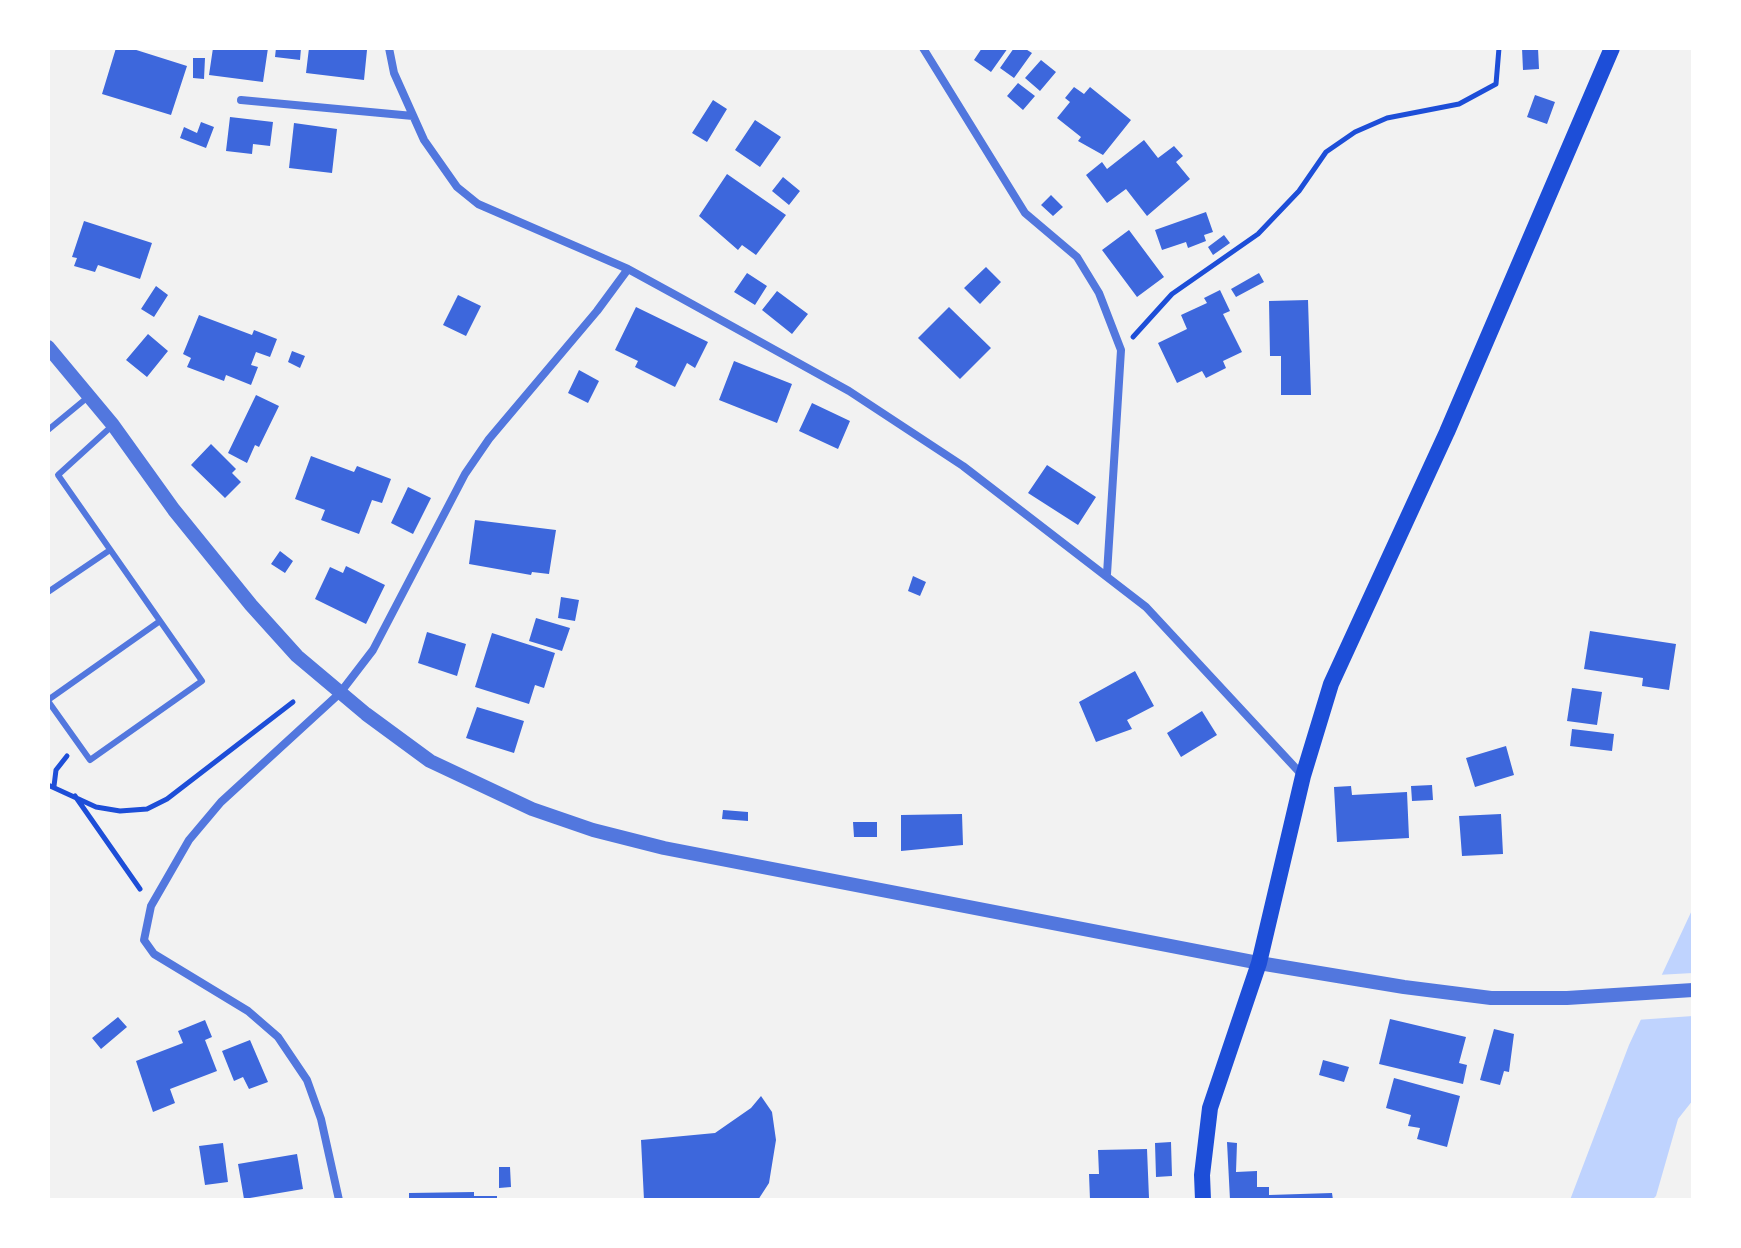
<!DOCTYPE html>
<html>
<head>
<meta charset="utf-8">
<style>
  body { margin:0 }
  #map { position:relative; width:1741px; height:1248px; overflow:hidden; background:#f2f2f2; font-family:Arial,sans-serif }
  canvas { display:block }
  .frame { position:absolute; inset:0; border:50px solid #fff; pointer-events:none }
</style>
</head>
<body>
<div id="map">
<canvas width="1741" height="1248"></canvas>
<div class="frame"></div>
</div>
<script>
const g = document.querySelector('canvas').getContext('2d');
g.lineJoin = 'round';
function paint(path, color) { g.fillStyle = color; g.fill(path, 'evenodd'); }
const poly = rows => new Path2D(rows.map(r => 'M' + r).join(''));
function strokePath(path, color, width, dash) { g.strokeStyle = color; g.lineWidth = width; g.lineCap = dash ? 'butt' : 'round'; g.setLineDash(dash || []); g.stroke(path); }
paint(poly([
  [1693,908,1693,1100,1678,1119,1656,1196,1652,1200,1570,1200,1629,1045]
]), '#bfd3fe');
paint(poly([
  [1693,973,1693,1016,1636,1020,1657,975]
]), '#f2f2f2');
paint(poly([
  [116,48,130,48,187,66,171,115,102,94],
  [213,48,268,48,263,82,209,75],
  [276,48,301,48,300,60,275,57],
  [309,48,367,50,364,80,306,73],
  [982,48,1008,48,991,72,974,60],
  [1014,48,1024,48,1032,53,1014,78,1000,68],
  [1522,48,1538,48,1539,69,1523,70],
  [193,58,205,58,204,79,193,78],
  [1041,60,1056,72,1040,91,1025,78],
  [1018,83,1035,96,1023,110,1007,96],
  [1074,87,1084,94,1090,87,1131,120,1103,155,1078,141,1081,137,1057,118,1070,102,1065,98],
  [1535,95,1555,102,1547,124,1527,117],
  [713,100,727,109,707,142,692,133],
  [230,117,273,122,270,146,253,144,252,154,226,151],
  [755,120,781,137,760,167,735,150],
  [201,122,214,127,206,148,180,138,184,127,197,133],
  [294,123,337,129,332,173,289,168],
  [1144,140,1158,158,1174,146,1183,156,1176,162,1190,179,1147,216,1126,189,1107,203,1086,175,1102,162,1107,169],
  [727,174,786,215,756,255,742,245,738,250,699,216],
  [783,177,800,191,789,205,772,191],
  [1051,195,1063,207,1053,216,1041,205],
  [1206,212,1213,232,1204,235,1206,241,1188,248,1186,242,1162,250,1155,230],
  [84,221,152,243,140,279,98,265,95,272,74,266,77,258,72,257],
  [1129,230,1164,277,1137,297,1102,250],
  [1224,235,1230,243,1213,255,1208,247],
  [986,267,1001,282,980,304,964,288],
  [747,273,767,286,755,305,734,292],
  [1259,273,1264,282,1236,297,1231,289],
  [156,286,168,295,154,317,141,309],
  [1220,290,1230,311,1223,314,1242,352,1223,361,1226,368,1206,378,1202,371,1177,383,1158,343,1187,329,1181,315,1207,303,1204,298],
  [777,291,808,314,792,334,762,310],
  [458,295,481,306,466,336,443,325],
  [1308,300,1311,395,1281,395,1281,356,1270,356,1269,301],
  [636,307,708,342,695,368,687,363,675,387,635,367,638,361,615,350],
  [949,307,991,348,960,379,918,338],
  [199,315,252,335,254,330,277,339,270,357,256,352,251,365,258,367,251,385,226,375,224,381,187,367,191,358,183,354],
  [148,334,168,351,147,377,126,360],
  [292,351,305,356,300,368,288,362],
  [734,361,792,384,777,423,719,400],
  [579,370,599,381,588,403,568,393],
  [256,395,279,406,259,447,255,445,247,463,228,453],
  [812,403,850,421,838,449,799,431],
  [211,444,236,469,232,473,241,482,225,498,191,465],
  [311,456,354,472,357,466,391,479,382,503,372,500,359,534,321,520,325,510,295,499],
  [1047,465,1096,497,1078,525,1028,493],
  [408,487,431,498,413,534,391,523],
  [475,520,556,530,549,574,532,572,531,575,469,564],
  [280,551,293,561,285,573,271,564],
  [346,566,385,585,366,624,315,599,330,567,343,573],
  [913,576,926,582,920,596,908,591],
  [561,597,579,600,575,621,558,618],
  [536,618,570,628,562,651,529,641],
  [1590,631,1676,644,1669,690,1642,686,1643,678,1584,669],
  [427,632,466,644,457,676,418,663],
  [492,633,555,653,544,688,535,685,529,704,475,687],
  [1135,671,1154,706,1127,720,1132,729,1096,742,1079,702],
  [1572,688,1602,692,1597,725,1567,721],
  [477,707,524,721,514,753,466,738],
  [1202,711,1217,735,1181,757,1167,733],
  [1572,729,1614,734,1612,751,1570,746],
  [1506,746,1514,775,1475,787,1466,758],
  [1432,785,1433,800,1412,801,1411,786],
  [1351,786,1352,795,1407,792,1409,838,1337,842,1334,787],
  [723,810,748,812,748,821,722,819],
  [962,814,963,845,901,851,901,815],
  [1501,814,1503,854,1462,856,1459,816],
  [853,822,877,822,877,837,854,837],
  [118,1017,127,1027,101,1049,92,1038],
  [1390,1019,1466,1037,1459,1063,1467,1065,1463,1084,1379,1064],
  [205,1020,212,1037,205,1040,217,1071,170,1089,175,1103,153,1112,136,1061,183,1043,178,1031],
  [1494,1029,1514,1034,1509,1072,1504,1071,1500,1085,1480,1080],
  [250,1040,268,1082,249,1089,243,1077,234,1081,222,1051],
  [1323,1060,1349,1067,1344,1082,1319,1075],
  [1394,1078,1460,1096,1447,1147,1417,1139,1420,1128,1408,1126,1411,1115,1386,1108],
  [761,1096,772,1112,776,1140,769,1183,758,1200,644,1200,641,1140,715,1133,751,1108],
  [1171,1142,1172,1176,1156,1177,1155,1143],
  [1227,1142,1237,1143,1236,1172,1257,1171,1257,1187,1269,1187,1269,1195,1332,1193,1333,1200,1230,1200],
  [223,1143,228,1182,205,1185,199,1146],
  [1147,1149,1149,1198,1090,1200,1089,1174,1099,1174,1098,1150],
  [297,1154,303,1189,244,1199,238,1164],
  [499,1167,510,1167,511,1187,499,1188],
  [474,1192,474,1196,497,1196,497,1200,409,1200,409,1193]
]), '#3d67dc');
strokePath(poly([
  [1133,337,1172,294,1258,234,1299,191,1326,152,1355,132,1387,118,1459,104,1496,84,1499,48],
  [48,785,96,807,120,811,147,809,167,799,293,702],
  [54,786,56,770,67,756],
  [75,796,140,889]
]), '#1d4ed8', 5);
strokePath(poly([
  [48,430,88,397],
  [48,592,110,550],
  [48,700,160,621],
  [48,701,90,760,202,681,58,475,113,425]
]), '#5277de', 6);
strokePath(poly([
  [389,48,394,73,424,140,457,187,478,204,628,269,681,298,849,391,963,466,1146,607,1303,776],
  [923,48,1025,213,1077,257,1099,293,1121,350,1107,574],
  [241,100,413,116],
  [339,1200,321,1119,307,1080,278,1037,248,1011,154,954,144,940,151,906,189,840,221,802,340,693,373,650,465,474,489,439,597,311,628,269]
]), '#5277de', 8);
strokePath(poly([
  [48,347,113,425,174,510,251,605,297,656,366,714,430,761,532,809,593,830,664,848,1259,963,1404,987,1491,998,1567,998,1693,990]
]), '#5277de', 14);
strokePath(poly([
  [1203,1200,1202,1175,1210,1108,1259,963,1303,776,1331,684,1447,432,1612,48]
]), '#1d4ed8', 16);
</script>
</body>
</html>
